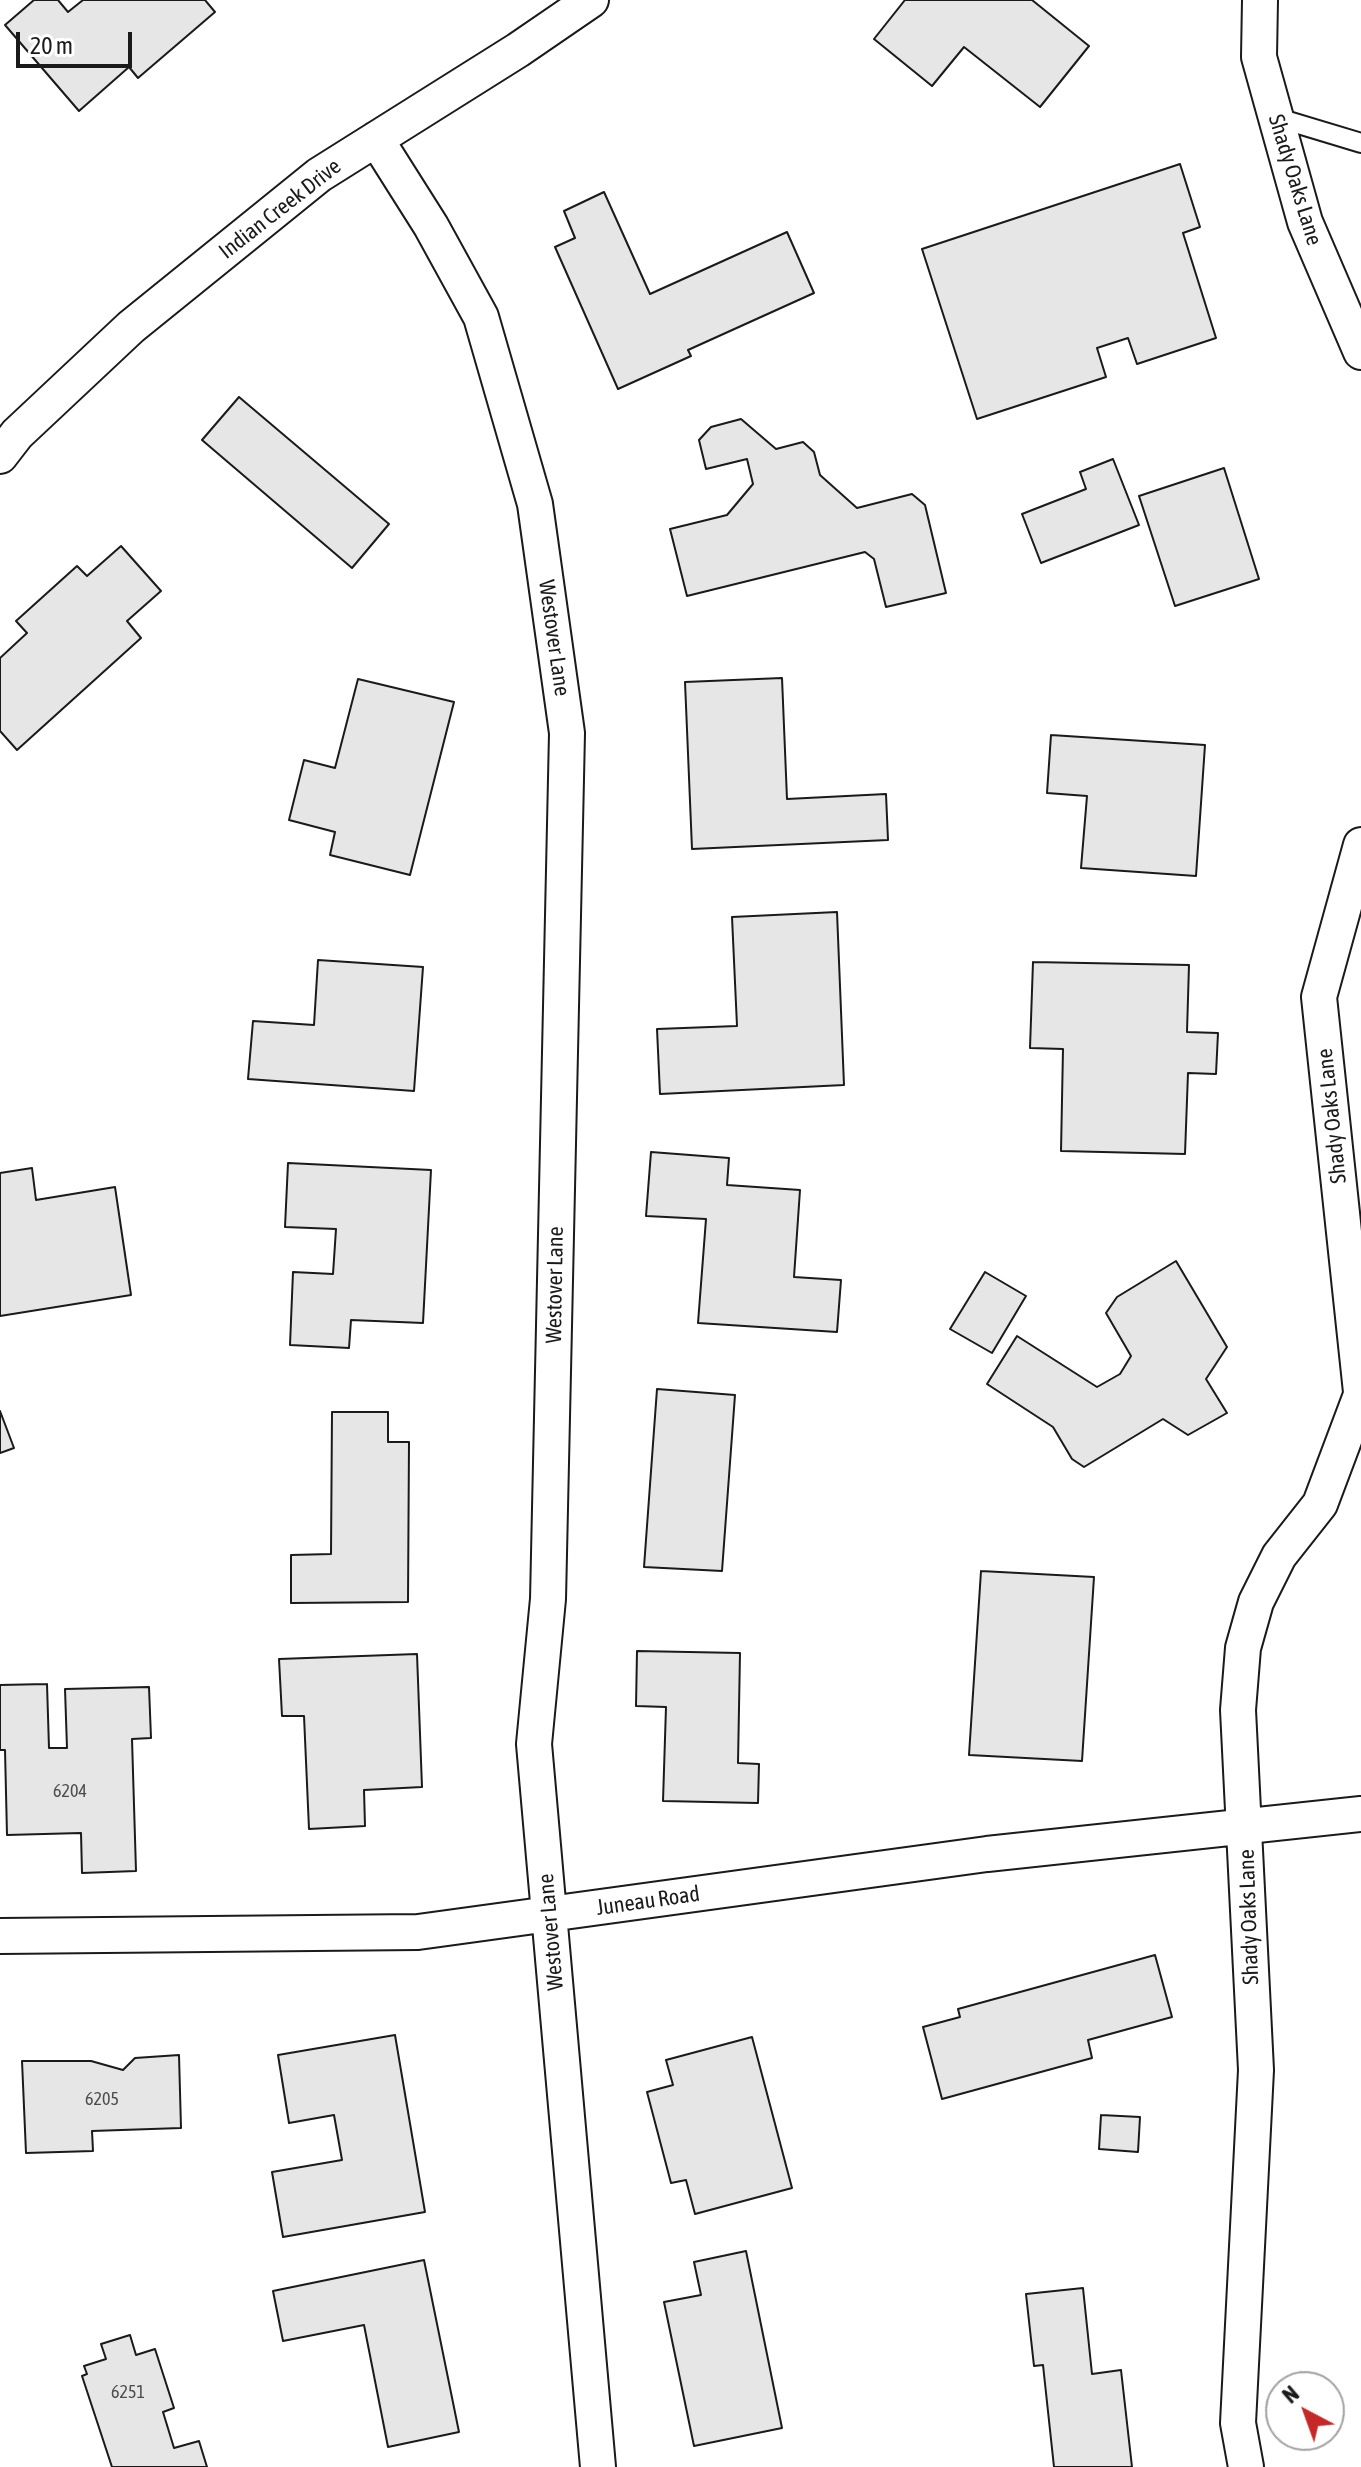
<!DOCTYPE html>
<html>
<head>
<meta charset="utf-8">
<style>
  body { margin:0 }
  #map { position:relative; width:1361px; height:2467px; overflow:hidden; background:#fff; font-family:"Asap Condensed",sans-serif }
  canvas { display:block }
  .north { position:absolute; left:1265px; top:2371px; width:80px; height:80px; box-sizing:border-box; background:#fff; border:2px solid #a3a3a3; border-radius:50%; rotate:319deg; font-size:22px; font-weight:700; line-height:32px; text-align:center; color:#1a1a1a }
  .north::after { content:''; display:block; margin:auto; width:28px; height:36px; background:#c62828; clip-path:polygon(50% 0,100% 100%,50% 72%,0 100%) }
  .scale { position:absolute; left:16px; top:32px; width:116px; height:36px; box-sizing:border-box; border:4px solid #1a1a1a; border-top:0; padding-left:10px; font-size:24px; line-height:28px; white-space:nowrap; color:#1a1a1a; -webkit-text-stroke:6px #fff; paint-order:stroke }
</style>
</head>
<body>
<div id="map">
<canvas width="1361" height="2467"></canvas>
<div class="north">N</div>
<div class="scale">20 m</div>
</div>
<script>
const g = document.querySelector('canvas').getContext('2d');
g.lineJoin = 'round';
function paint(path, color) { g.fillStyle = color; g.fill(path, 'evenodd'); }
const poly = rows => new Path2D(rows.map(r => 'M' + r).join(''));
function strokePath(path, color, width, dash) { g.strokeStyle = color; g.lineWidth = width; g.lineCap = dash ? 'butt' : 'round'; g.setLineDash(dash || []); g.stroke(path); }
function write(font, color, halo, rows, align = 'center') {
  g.font = font + ' "Asap Condensed",sans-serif'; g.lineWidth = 6; g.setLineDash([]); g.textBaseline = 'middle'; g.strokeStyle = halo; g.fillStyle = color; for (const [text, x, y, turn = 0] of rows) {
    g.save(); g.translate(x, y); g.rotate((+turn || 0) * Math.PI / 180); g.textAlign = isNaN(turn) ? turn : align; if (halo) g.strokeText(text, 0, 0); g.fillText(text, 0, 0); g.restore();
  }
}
const building = poly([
  [34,0,58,0,68,12,83,0,205,0,215,12,138,78,129,67,79,111,5,25,34,0],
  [905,0,1032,0,1089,46,1040,107,964,47,932,86,874,39,905,0],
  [1180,164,1200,227,1183,233,1216,338,1137,364,1128,338,1097,348,1106,377,977,419,922,249,1180,164],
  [604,192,650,294,787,232,814,293,688,350,691,356,618,389,555,247,575,238,564,211,604,192],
  [239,397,389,524,352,568,202,440,239,397],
  [741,419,776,449,803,442,814,452,820,475,857,508,912,494,925,505,946,593,886,607,874,559,865,552,687,596,670,529,727,515,753,484,747,459,706,469,699,440,711,427,741,419],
  [1113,459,1139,525,1041,563,1022,514,1086,489,1080,472,1113,459],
  [1224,468,1259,579,1175,606,1139,496,1224,468],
  [121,546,161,591,127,621,141,638,17,750,0,731,0,658,27,633,16,621,77,566,87,576,121,546],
  [782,678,787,799,886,794,888,840,692,849,685,682,782,678],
  [358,679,454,702,410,875,330,855,335,832,289,820,304,760,335,768,358,679],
  [1051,735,1205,745,1196,876,1081,868,1087,796,1047,793,1051,735],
  [837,912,844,1085,660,1094,657,1029,737,1026,732,917,837,912],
  [318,960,423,967,414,1091,248,1079,253,1021,314,1025,318,960],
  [1033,962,1189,965,1187,1032,1218,1033,1216,1074,1188,1073,1185,1154,1061,1151,1063,1049,1030,1048,1033,962],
  [651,1152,729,1158,727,1185,800,1190,794,1277,841,1280,837,1332,698,1323,706,1219,646,1216,651,1152],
  [288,1163,431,1170,423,1323,351,1320,349,1348,290,1345,293,1272,333,1274,336,1229,285,1227,288,1163],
  [32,1168,36,1200,115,1187,131,1295,0,1316,0,1173,32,1168],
  [1176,1261,1227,1347,1206,1379,1227,1413,1188,1435,1163,1419,1084,1467,1072,1459,1053,1427,987,1384,1017,1336,1097,1387,1120,1374,1131,1356,1106,1313,1117,1297,1176,1261],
  [985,1272,1026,1296,992,1353,950,1329,985,1272],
  [657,1389,735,1395,722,1571,644,1567,657,1389],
  [0,1411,14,1448,0,1453,0,1411],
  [332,1412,388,1412,388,1442,409,1442,408,1602,291,1603,291,1555,331,1554,332,1412],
  [981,1571,1094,1577,1082,1761,969,1755,981,1571],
  [637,1651,740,1653,738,1763,759,1764,758,1803,663,1801,666,1707,636,1706,637,1651],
  [417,1654,422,1787,364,1790,365,1826,309,1829,304,1716,282,1716,279,1659,417,1654],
  [47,1684,49,1748,67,1748,65,1689,149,1687,151,1738,132,1739,136,1871,82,1873,81,1833,7,1835,5,1750,0,1750,0,1685,47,1684],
  [1155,1955,1172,2017,1088,2040,1092,2058,942,2099,923,2027,960,2017,958,2009,1155,1955],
  [395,2035,425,2212,283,2237,272,2172,342,2160,334,2115,289,2123,278,2055,395,2035],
  [752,2037,792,2188,695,2214,686,2180,671,2183,647,2092,673,2085,666,2060,752,2037],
  [179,2055,181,2128,92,2131,93,2151,26,2153,22,2061,91,2061,123,2070,135,2058,179,2055],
  [1101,2115,1140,2117,1138,2152,1099,2149,1101,2115],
  [746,2251,782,2428,694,2446,664,2302,701,2295,694,2262,746,2251],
  [424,2260,459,2432,388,2447,364,2325,283,2341,273,2291,424,2260],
  [1083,2288,1092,2374,1121,2370,1132,2467,1054,2467,1043,2365,1034,2366,1026,2294,1083,2288],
  [130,2335,136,2355,155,2349,174,2408,163,2412,174,2448,199,2441,207,2467,112,2467,82,2376,87,2374,84,2366,106,2359,101,2344,130,2335]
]);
paint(building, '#e6e6e6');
strokePath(building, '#1a1a1a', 2);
const lane = poly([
  [1275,117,1361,143]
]);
const street = poly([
  [1260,0,1259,57,1305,222,1361,352],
  [376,139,431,226,481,317,535,504,567,733,548,1599,534,1744,598,2467],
  [0,456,17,434,131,327,319,175,518,50,591,0],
  [1361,845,1319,997,1361,1392],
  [0,1936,418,1932,987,1854,1361,1814],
  [1246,2467,1238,2423,1256,2070,1238,1710,1243,1648,1256,1602,1279,1556,1320,1504,1361,1395]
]);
strokePath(lane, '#1a1a1a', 22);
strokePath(street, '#1a1a1a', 38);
strokePath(lane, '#fff', 18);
strokePath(street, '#fff', 34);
write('18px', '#4d4d4d', null, [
  ["6204",70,1791],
  ["6205",102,2099],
  ["6251",128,2392]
]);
write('22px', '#1a1a1a', '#fff', [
  ["Shady Oaks Lane",1295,180,73],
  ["Indian Creek Drive",280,209,-38],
  ["Westover Lane",554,638,82],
  ["Shady Oaks Lane",1332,1116,-96],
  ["Westover Lane",555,1285,-89],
  ["Juneau Road",648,1901,-8],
  ["Shady Oaks Lane",1249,1917,-92],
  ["Westover Lane",551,1932,-95]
]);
</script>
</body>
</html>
